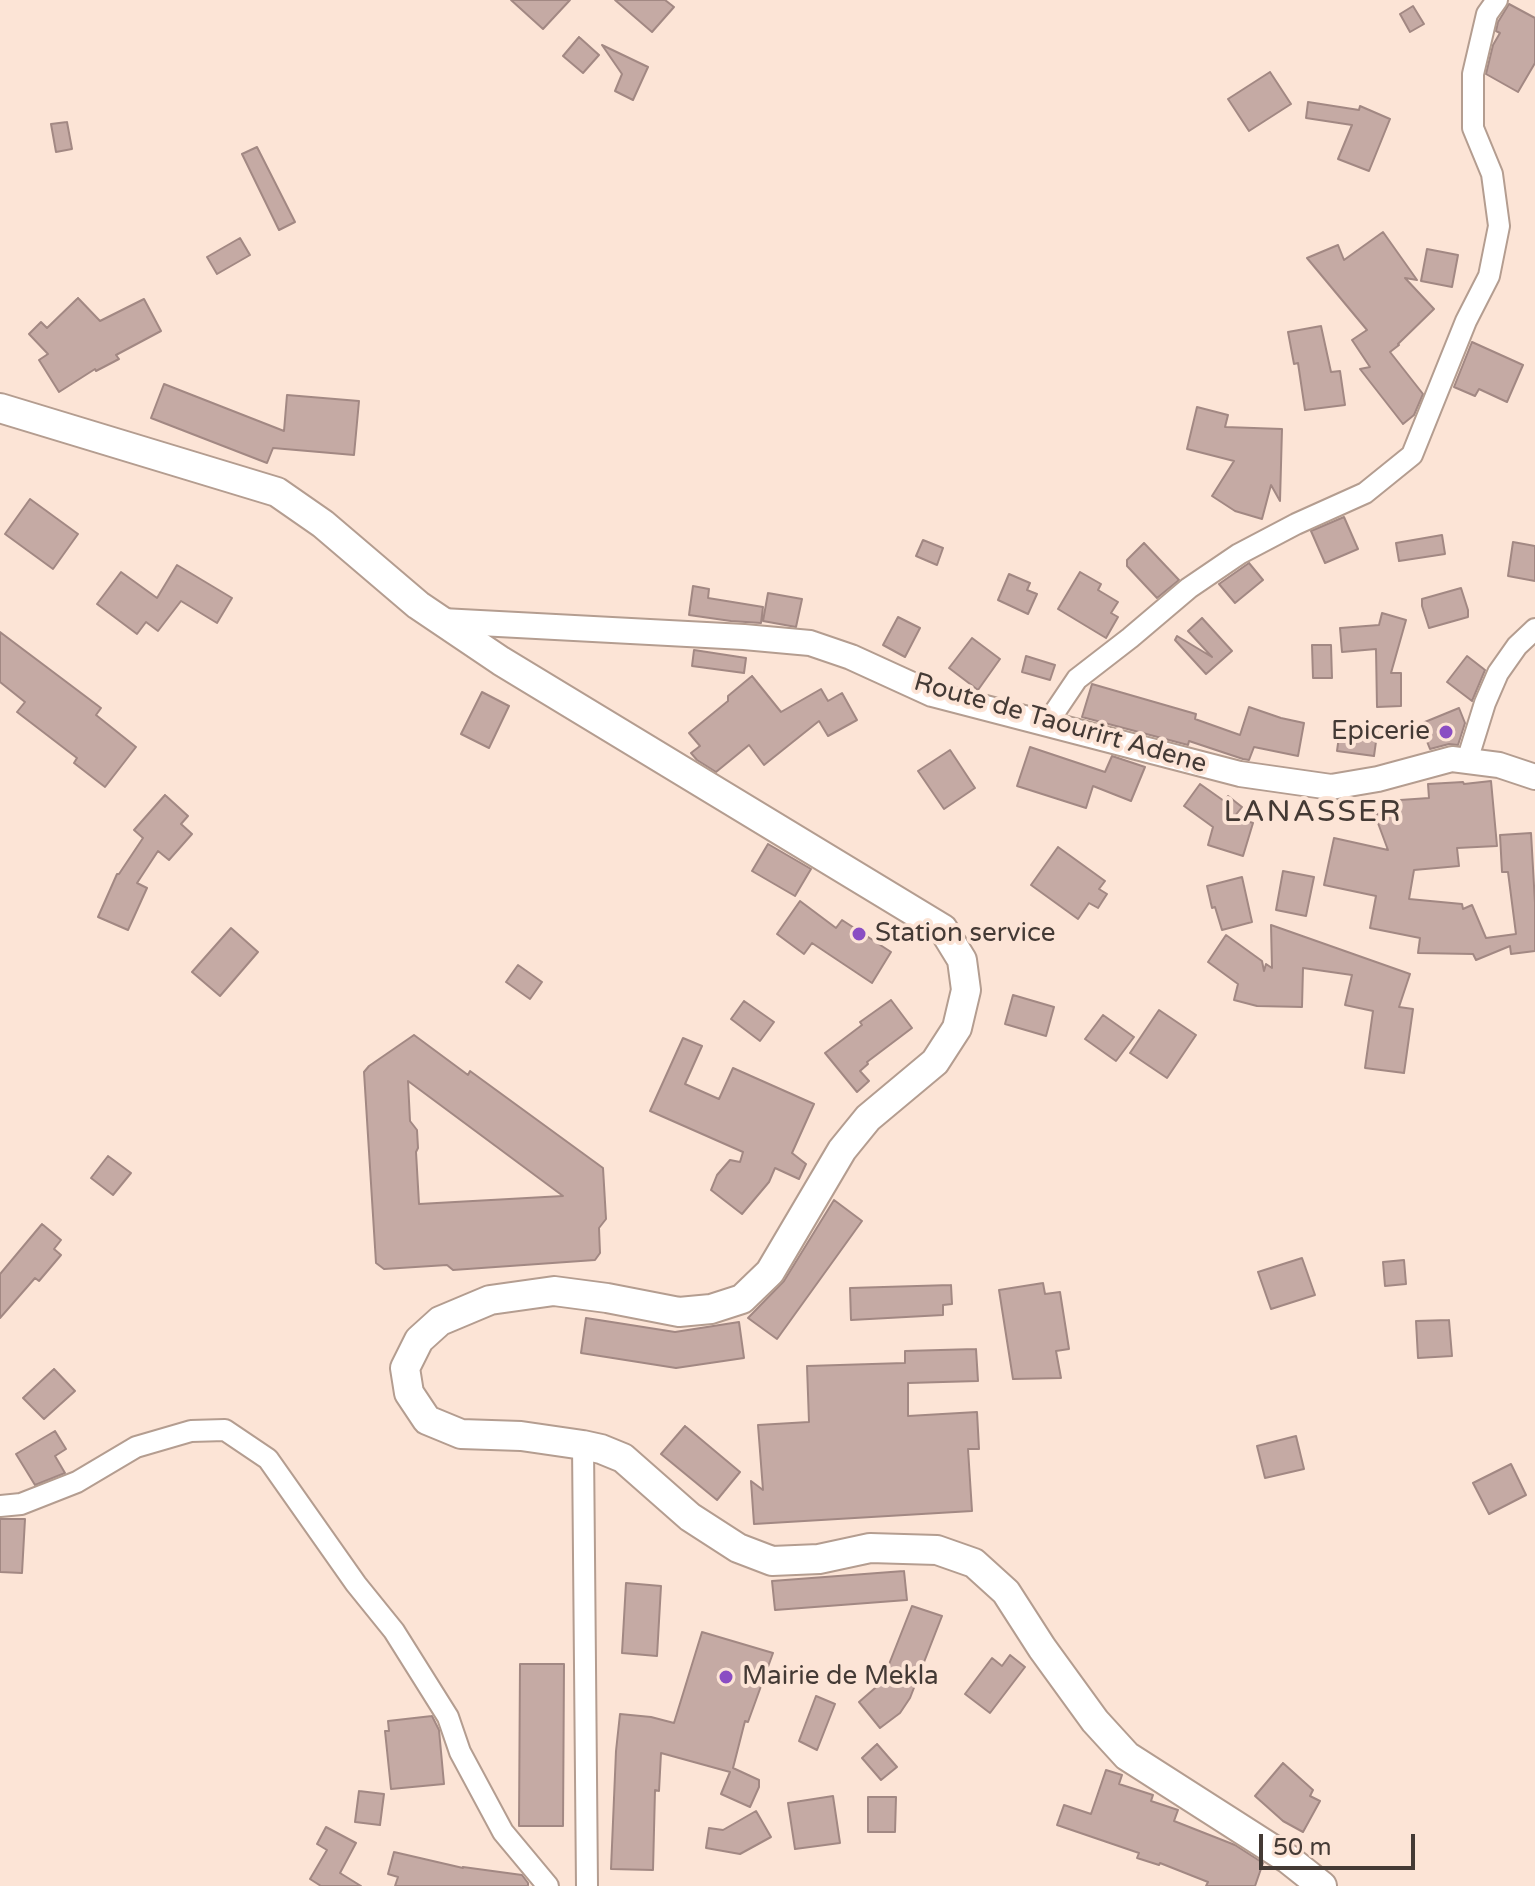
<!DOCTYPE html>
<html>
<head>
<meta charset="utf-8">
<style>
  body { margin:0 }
  #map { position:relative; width:1535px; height:1886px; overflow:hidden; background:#fce4d6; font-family:"Varela Round",sans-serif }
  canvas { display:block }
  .scale { position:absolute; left:1259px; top:1834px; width:156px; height:36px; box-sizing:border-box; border:4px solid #443a35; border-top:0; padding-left:10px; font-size:24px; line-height:28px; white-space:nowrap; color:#443a35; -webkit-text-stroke:6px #fce4d6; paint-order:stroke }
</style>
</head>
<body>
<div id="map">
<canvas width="1535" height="1886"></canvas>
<div class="scale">50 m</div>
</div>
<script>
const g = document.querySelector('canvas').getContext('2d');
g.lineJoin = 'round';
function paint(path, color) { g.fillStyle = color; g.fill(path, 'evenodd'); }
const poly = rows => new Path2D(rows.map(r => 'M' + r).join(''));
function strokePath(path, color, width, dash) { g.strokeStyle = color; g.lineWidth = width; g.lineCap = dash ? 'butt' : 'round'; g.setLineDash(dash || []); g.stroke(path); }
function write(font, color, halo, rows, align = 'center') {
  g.font = font + ' "Varela Round",sans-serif'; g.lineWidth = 8; g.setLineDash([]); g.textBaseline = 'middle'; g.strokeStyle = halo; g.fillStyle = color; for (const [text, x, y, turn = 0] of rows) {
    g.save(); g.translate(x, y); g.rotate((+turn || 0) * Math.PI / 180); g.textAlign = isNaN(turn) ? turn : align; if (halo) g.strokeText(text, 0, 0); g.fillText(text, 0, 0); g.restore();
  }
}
const building = poly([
  [511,0,570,0,543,29,511,0],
  [615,0,665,0,674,7,652,32,615,0],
  [1509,4,1535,18,1535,63,1518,92,1486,74,1493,45,1500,33,1496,31,1498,22,1509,4],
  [1413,6,1424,24,1410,32,1400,14,1413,6],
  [579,37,599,55,583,73,563,56,579,37],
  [602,45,648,67,633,100,615,91,622,74,602,45],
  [1270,72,1291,104,1249,131,1228,99,1270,72],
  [1308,102,1359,110,1360,106,1390,119,1369,171,1338,159,1352,125,1306,118,1308,102],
  [67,122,72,149,56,152,51,124,67,122],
  [257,147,295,222,279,230,242,154,257,147],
  [1383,232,1417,280,1405,278,1434,309,1398,344,1399,345,1390,352,1423,394,1414,415,1403,424,1360,369,1370,367,1352,340,1367,330,1307,258,1338,245,1344,260,1383,232],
  [240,238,250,255,217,274,207,257,240,238],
  [1427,249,1458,255,1452,287,1421,281,1427,249],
  [78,298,100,321,144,299,161,331,116,355,119,359,96,371,95,369,59,392,39,360,48,354,29,334,41,322,47,328,78,298],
  [1321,326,1331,372,1340,371,1345,405,1305,410,1298,363,1294,364,1288,332,1321,326],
  [1472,342,1523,365,1507,402,1479,389,1475,396,1454,387,1472,342],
  [164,384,284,431,287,395,359,401,354,455,273,448,267,463,151,418,164,384],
  [1197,407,1228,415,1225,427,1282,429,1280,501,1271,485,1262,519,1235,511,1212,496,1234,461,1187,449,1197,407],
  [30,499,78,534,53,569,5,534,30,499],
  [1344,517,1358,549,1325,563,1311,531,1344,517],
  [1442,535,1445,554,1399,561,1396,543,1442,535],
  [923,540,943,548,937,565,916,556,923,540],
  [1513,542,1535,546,1535,581,1508,576,1513,542],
  [1144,543,1179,580,1157,598,1127,566,1127,560,1144,543],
  [1249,563,1263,580,1235,603,1219,584,1249,563],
  [177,565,232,598,217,623,181,601,158,631,146,622,137,634,97,604,121,572,157,598,177,565],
  [1080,572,1101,584,1098,590,1118,602,1111,613,1118,617,1106,638,1058,609,1080,572],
  [1009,574,1030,583,1027,590,1037,594,1028,614,998,600,1009,574],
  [693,586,709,589,708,598,763,607,761,623,731,621,689,615,693,586],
  [1461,588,1468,610,1468,617,1429,628,1422,606,1422,599,1461,588],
  [768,593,802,599,796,627,763,621,768,593],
  [1382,613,1406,620,1391,673,1401,673,1401,706,1377,707,1376,649,1342,652,1340,628,1379,625,1382,613],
  [898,617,920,628,905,657,883,645,898,617],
  [1202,618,1232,651,1206,674,1175,640,1177,636,1212,657,1188,631,1202,618],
  [0,632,101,708,96,715,136,747,105,787,74,763,77,758,17,712,25,702,0,682,0,632],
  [972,638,1000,659,978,690,949,668,972,638],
  [1312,645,1331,645,1332,678,1313,678,1312,645],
  [694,650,746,658,744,673,692,666,694,650],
  [1026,656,1055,665,1050,680,1022,672,1026,656],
  [1467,656,1485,670,1472,701,1447,682,1467,656],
  [752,676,781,712,821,689,828,701,842,693,857,720,828,736,819,721,764,765,749,745,716,772,697,760,691,753,700,746,689,733,728,701,728,696,752,676],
  [1092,684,1196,714,1195,719,1240,735,1249,707,1281,718,1304,723,1298,756,1254,747,1249,760,1243,759,1189,741,1188,745,1082,717,1092,684],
  [482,692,509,706,489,748,461,734,482,692],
  [1459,708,1465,723,1458,745,1449,744,1430,749,1420,724,1459,708],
  [1341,722,1378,727,1374,756,1337,751,1341,722],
  [1030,747,1105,772,1112,756,1145,767,1131,801,1093,786,1086,808,1017,786,1030,747],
  [950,750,975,788,944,809,918,771,950,750],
  [1491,781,1497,846,1457,848,1459,866,1414,870,1409,899,1462,904,1463,909,1472,905,1486,938,1516,934,1508,872,1502,872,1500,835,1531,833,1535,903,1535,951,1511,954,1510,946,1476,960,1473,954,1418,953,1420,938,1370,928,1376,896,1324,885,1334,838,1388,850,1375,815,1401,806,1400,800,1429,798,1428,784,1463,782,1464,784,1491,781],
  [1200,784,1224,801,1228,796,1242,807,1234,817,1253,823,1243,856,1208,845,1213,827,1184,806,1200,784],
  [165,795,188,816,181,824,192,834,169,860,158,851,137,883,147,888,128,930,98,917,117,874,119,874,143,838,134,830,165,795],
  [768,844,811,869,795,896,752,871,768,844],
  [1058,847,1105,881,1099,889,1107,894,1098,908,1089,903,1078,919,1031,885,1058,847],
  [1283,871,1314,877,1306,916,1276,910,1283,871],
  [1242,877,1252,922,1222,930,1215,907,1212,908,1207,886,1242,877],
  [800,901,836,928,842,920,891,952,872,983,812,943,804,954,777,934,800,901],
  [1271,925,1410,974,1399,1007,1413,1009,1404,1073,1365,1068,1373,1011,1345,1005,1352,975,1303,968,1302,1007,1257,1006,1234,1000,1238,984,1208,962,1226,935,1262,961,1264,971,1266,964,1272,968,1271,925],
  [231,928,258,952,220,996,192,972,231,928],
  [518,965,542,982,530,999,506,982,518,965],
  [1013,995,1054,1007,1046,1036,1005,1024,1013,995],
  [891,1000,912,1028,867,1062,868,1064,860,1071,869,1081,857,1092,825,1053,862,1025,860,1022,891,1000],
  [744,1001,774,1022,760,1041,731,1019,744,1001],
  [1159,1010,1196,1035,1167,1078,1130,1053,1159,1010],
  [1103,1015,1134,1037,1116,1061,1085,1039,1103,1015],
  [414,1035,468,1075,470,1071,603,1168,606,1219,599,1228,600,1253,595,1260,453,1270,447,1265,384,1269,376,1263,364,1072,369,1066,414,1035],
  [408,1081,563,1196,419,1204,416,1152,418,1148,417,1130,410,1121,408,1081],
  [683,1038,702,1046,685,1084,719,1099,733,1068,814,1104,792,1153,806,1164,799,1179,775,1168,769,1182,742,1214,711,1190,717,1175,730,1160,740,1162,743,1152,650,1111,683,1038],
  [108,1156,131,1173,113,1195,91,1178,108,1156],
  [834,1200,862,1221,777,1339,748,1318,784,1281,834,1200],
  [42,1224,61,1240,54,1249,61,1255,39,1281,35,1278,0,1318,0,1274,42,1224],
  [1302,1258,1315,1295,1271,1309,1258,1272,1302,1258],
  [1404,1260,1406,1284,1385,1286,1383,1262,1404,1260],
  [1043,1283,1045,1294,1060,1292,1069,1349,1056,1351,1061,1378,1013,1379,999,1290,1043,1283],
  [951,1285,952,1304,943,1305,943,1315,851,1320,850,1288,951,1285],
  [586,1318,675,1332,739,1322,744,1358,676,1368,581,1353,586,1318],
  [1449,1320,1452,1356,1418,1358,1416,1321,1449,1320],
  [976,1349,978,1381,908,1383,908,1416,977,1412,979,1449,968,1449,972,1511,754,1524,751,1481,763,1490,758,1425,809,1422,807,1366,905,1363,905,1351,976,1349],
  [54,1369,75,1391,44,1419,23,1398,54,1369],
  [685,1426,740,1472,717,1500,661,1454,685,1426],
  [55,1431,66,1449,55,1456,65,1473,35,1485,16,1454,55,1431],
  [1296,1436,1304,1469,1265,1478,1257,1446,1296,1436],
  [1511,1464,1526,1495,1489,1514,1473,1483,1511,1464],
  [0,1519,25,1519,22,1573,0,1572,0,1519],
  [904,1571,907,1600,775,1610,772,1581,904,1571],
  [626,1583,661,1586,657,1656,622,1653,626,1583],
  [912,1606,942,1616,910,1698,900,1713,880,1728,859,1702,882,1682,912,1606],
  [702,1632,773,1653,748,1722,745,1721,733,1768,759,1780,759,1787,750,1807,721,1794,730,1772,661,1753,659,1791,655,1790,653,1870,611,1869,616,1751,620,1714,651,1717,674,1723,702,1632],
  [1010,1655,1025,1667,990,1713,965,1694,992,1658,1002,1666,1010,1655],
  [520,1664,564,1664,563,1826,519,1826,520,1664],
  [816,1696,835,1704,817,1750,799,1741,816,1696],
  [432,1716,439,1730,444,1784,391,1789,385,1731,389,1731,388,1721,432,1716],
  [877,1744,897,1767,881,1780,862,1758,877,1744],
  [1283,1763,1313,1790,1310,1796,1320,1801,1303,1832,1283,1821,1255,1796,1283,1763],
  [1106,1770,1122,1775,1119,1784,1153,1795,1151,1801,1178,1810,1174,1821,1235,1845,1263,1863,1255,1886,1206,1886,1208,1882,1160,1863,1159,1865,1137,1858,1139,1853,1057,1825,1064,1805,1091,1814,1106,1770],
  [359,1791,384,1794,380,1825,355,1822,359,1791],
  [833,1796,840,1843,795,1849,788,1803,833,1796],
  [868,1797,896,1797,895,1832,868,1832,868,1797],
  [756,1811,771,1837,740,1854,706,1848,709,1828,723,1830,756,1811],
  [326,1827,356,1843,340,1873,361,1886,321,1886,310,1879,327,1850,317,1844,326,1827],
  [394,1852,463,1868,463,1867,522,1875,528,1883,528,1886,395,1886,398,1877,388,1874,394,1852]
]);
paint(building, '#c5aaa4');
strokePath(building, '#a28883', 2);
const minor = poly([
  [1046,725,1077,679,1130,638,1189,588,1239,554,1296,524,1365,493,1412,455,1466,321,1489,276,1499,226,1492,174,1473,128,1473,74,1487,14,1497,0],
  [1467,761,1485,703,1498,673,1517,646,1535,629],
  [583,1445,587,1886],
  [0,1506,21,1504,77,1482,136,1447,191,1431,225,1430,268,1459,356,1584,394,1631,448,1717,460,1752,503,1832,548,1886]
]);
const tertiary = poly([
  [442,621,744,637,810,643,851,657,932,694,1240,774,1331,787,1378,779,1452,759,1499,765,1535,777]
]);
const secondary = poly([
  [0,408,277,492,323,524,418,605,501,661,943,929,962,960,966,990,957,1028,935,1062,868,1118,842,1150,770,1272,742,1299,711,1309,679,1312,607,1298,554,1291,490,1300,440,1321,419,1340,405,1368,409,1393,427,1420,461,1434,521,1436,583,1445,601,1449,623,1458,690,1517,738,1548,772,1561,819,1559,870,1548,937,1550,974,1563,1006,1592,1042,1648,1095,1721,1127,1756,1288,1859,1322,1886]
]);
strokePath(minor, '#b49d90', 24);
strokePath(tertiary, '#b49d90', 28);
strokePath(secondary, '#b49d90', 32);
strokePath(minor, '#fff', 20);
strokePath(tertiary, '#fff', 24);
strokePath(secondary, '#fff', 28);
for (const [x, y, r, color] of [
  [1446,732,8,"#8a4dc3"],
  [859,934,8,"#8a4dc3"],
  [726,1677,8,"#8a4dc3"]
]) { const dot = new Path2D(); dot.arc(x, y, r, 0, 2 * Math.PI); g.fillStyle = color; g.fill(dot); strokePath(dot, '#fce4d6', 3); }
write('26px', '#443a35', '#fce4d6', [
  ["Route de Taourirt Adene",1060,724,16]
]);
write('26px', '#443a35', '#fce4d6', [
  ["Epicerie",1430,732,"right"],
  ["Station service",875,934],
  ["Mairie de Mekla",742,1677]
], 'left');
g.letterSpacing = '2px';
write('30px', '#443a35', '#fce4d6', [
  ["LANASSER",1313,813]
]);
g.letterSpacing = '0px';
</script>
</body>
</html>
